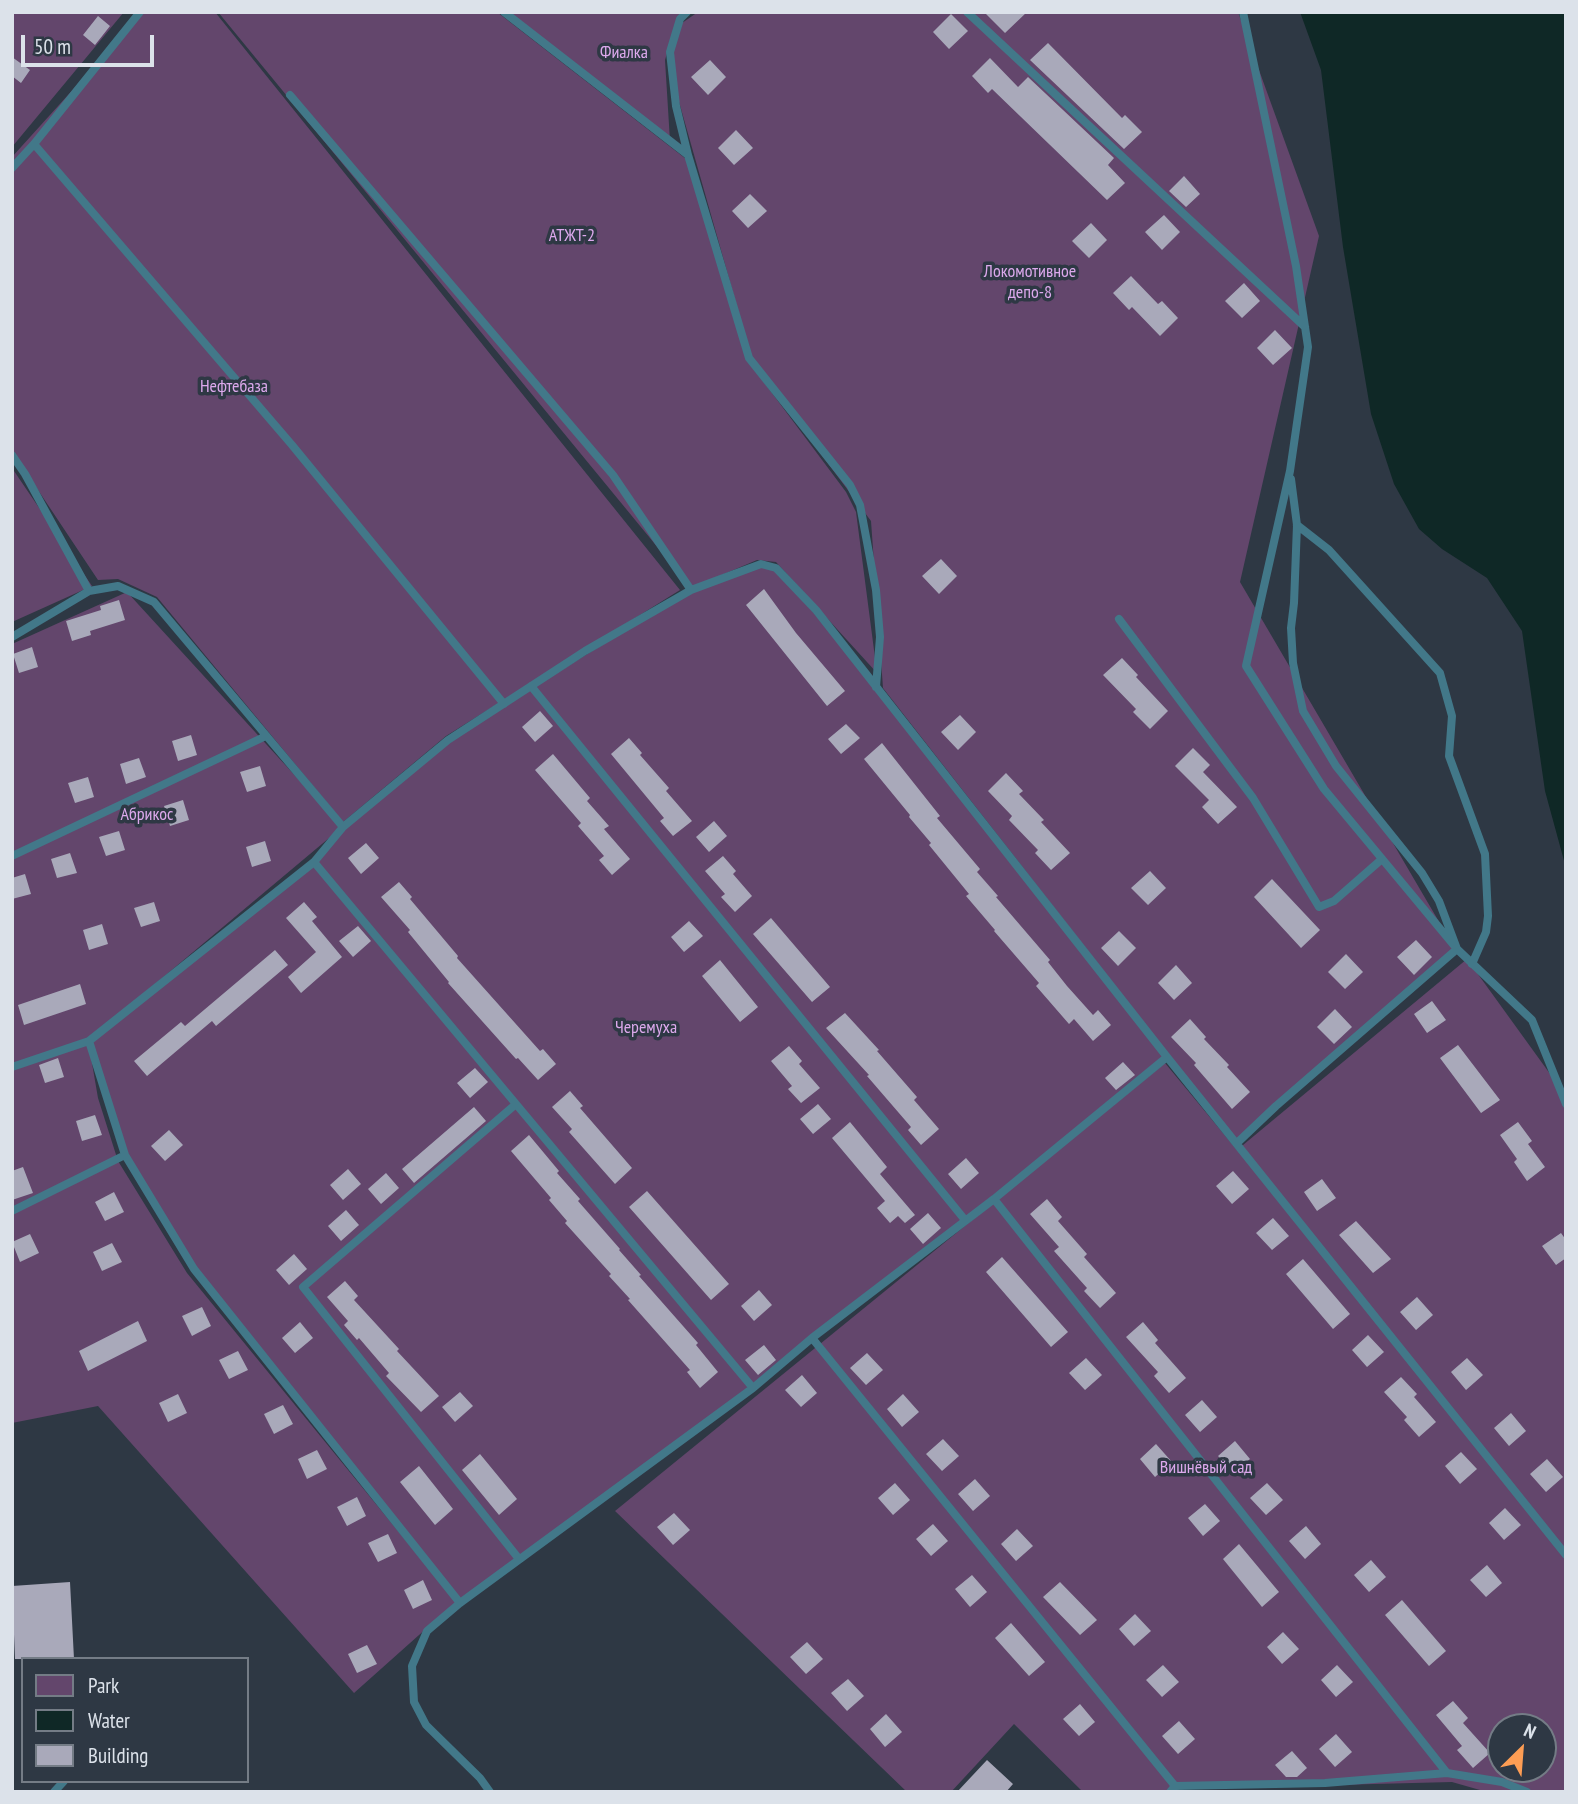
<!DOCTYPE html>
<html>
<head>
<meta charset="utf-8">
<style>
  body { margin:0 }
  #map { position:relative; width:1578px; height:1804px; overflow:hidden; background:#2e3844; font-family:"PT Sans Narrow",sans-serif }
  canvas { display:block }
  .frame { position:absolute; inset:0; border:14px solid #dce2ea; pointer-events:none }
  .legend { position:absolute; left:21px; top:1657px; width:228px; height:126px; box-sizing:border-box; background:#2e3844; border:2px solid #747c86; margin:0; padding:9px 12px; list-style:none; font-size:21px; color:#dce2ea }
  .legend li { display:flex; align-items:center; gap:14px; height:35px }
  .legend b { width:35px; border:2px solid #747c86 }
  .north { position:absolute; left:1487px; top:1713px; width:70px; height:70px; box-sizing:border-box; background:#2e3844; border:2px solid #747c86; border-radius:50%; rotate:25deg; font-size:19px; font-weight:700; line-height:28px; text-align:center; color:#dce2ea }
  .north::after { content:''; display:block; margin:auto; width:24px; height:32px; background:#fd9d54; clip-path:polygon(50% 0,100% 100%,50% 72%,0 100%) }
  .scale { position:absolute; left:21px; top:35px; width:133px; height:32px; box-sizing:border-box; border:4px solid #dce2ea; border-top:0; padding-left:9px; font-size:21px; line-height:24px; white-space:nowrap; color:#dce2ea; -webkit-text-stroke:5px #2e3844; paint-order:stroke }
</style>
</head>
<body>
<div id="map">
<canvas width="1578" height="1804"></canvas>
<div class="frame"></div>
<ul class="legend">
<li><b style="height:19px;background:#63466c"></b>Park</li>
<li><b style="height:19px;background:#0f2826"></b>Water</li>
<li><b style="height:19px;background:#a9a9ba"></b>Building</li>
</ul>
<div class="north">N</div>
<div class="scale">50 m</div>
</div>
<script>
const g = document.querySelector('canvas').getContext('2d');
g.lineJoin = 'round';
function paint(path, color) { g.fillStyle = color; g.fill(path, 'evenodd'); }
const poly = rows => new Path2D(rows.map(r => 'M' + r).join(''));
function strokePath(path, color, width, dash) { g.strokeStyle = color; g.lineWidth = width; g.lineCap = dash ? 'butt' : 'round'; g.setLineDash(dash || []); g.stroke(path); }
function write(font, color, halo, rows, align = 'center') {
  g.font = font + ' "PT Sans Narrow",sans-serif'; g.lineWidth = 7; g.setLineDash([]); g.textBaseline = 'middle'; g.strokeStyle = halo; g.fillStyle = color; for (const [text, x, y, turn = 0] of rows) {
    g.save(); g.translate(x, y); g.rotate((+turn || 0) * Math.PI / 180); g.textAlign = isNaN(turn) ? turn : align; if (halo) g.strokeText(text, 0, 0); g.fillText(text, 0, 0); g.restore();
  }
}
paint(poly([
  [12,12,124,12,12,147],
  [143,12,215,12,680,590,446,736,343,822,157,597,118,579,98,580,12,451,12,157],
  [218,12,497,12,686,159,748,361,846,492,856,512,877,673,776,562,757,560,691,588],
  [509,12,683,12,678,17,665,60,670,141],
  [698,12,1238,12,1319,236,1240,582,1455,949,1237,1142,883,688,871,521,753,363,668,63,682,23],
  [12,468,92,586,12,622],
  [761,564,776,568,876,687,1167,1057,753,1388,460,1603,194,1269,125,1155,88,1040,98,1098,118,1161,187,1273,456,1602,354,1693,98,1406,12,1423,12,644,127,592,342,827,448,740,691,590],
  [341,828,314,862,93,1036],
  [1467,959,1566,1096,1566,1792,1487,1792,1452,1782,1179,1789,1177,1792,1083,1792,1014,1724,951,1792,907,1792,615,1511,1165,1063,1237,1150],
  [1501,1727,1543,1727,1543,1769,1501,1769]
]), '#63466c');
paint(poly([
  [1300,12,1566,12,1566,868,1545,791,1522,631,1487,578,1442,549,1419,529,1394,484,1371,414,1343,247,1321,70]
]), '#0f2826');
paint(poly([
  [984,12,1027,12,1005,33],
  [951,14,968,31,949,49,933,32],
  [98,16,110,26,95,45,83,35],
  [1048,43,1122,118,1125,115,1142,132,1124,149,1030,60],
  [12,57,30,70,21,83,12,76],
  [990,58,1018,87,1028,77,1114,158,1108,165,1125,183,1107,200,992,89,988,93,972,76],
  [710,60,726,77,708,95,691,77],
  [736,130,753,148,734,165,718,148],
  [1184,176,1200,194,1186,207,1169,191],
  [750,194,767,211,748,228,732,211],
  [1164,215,1180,232,1162,250,1145,232],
  [1091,223,1107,240,1089,258,1072,241],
  [1131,276,1158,304,1162,301,1178,318,1160,336,1132,307,1129,310,1113,293],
  [1244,283,1260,301,1242,318,1225,301],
  [1275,330,1292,348,1273,365,1257,348],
  [941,559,957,576,939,594,922,576],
  [764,589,796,633,845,691,827,706,746,605],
  [119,600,125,620,90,631,91,635,72,641,66,621,101,610,100,606],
  [32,647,38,667,19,673,13,654],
  [1122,658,1138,675,1136,677,1168,711,1150,729,1133,712,1136,709,1103,675],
  [540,711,553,726,535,742,522,727],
  [960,715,976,732,958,750,941,732],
  [846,724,860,738,841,754,828,739],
  [191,735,197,755,178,761,172,741],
  [629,738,642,753,640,755,669,788,666,791,692,821,673,836,660,821,664,818,611,754],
  [882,743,940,816,937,818,980,869,977,872,998,896,996,897,1050,960,1048,962,1067,986,1093,1015,1098,1010,1111,1025,1093,1041,1074,1019,1069,1024,1036,986,1039,983,994,931,995,930,966,896,969,894,929,845,931,843,909,817,910,815,864,759],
  [1193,748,1210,765,1203,772,1237,807,1218,824,1202,807,1209,800,1175,766],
  [553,754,590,798,587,801,609,826,604,829,630,859,612,875,599,860,604,856,578,826,581,823,535,770],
  [139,758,146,777,126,784,120,764],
  [260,766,266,786,247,792,240,772],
  [1006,773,1023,791,1019,794,1044,820,1041,822,1070,853,1051,870,1035,853,1038,850,1009,820,1012,816,988,791],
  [88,777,94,797,75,803,68,783],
  [183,800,189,820,170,826,164,806],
  [714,821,727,836,709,852,696,837],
  [119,831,125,850,106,856,99,837],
  [265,841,271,861,252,867,246,847],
  [366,843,379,858,361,874,348,858],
  [70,853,77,873,57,878,51,859],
  [723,856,736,871,733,874,752,896,735,912,721,897,725,894,705,871],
  [1150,871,1166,888,1148,905,1131,888],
  [25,874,31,894,12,899,12,878],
  [1272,879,1320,930,1301,948,1254,897],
  [399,882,412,897,410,899,458,956,457,958,540,1051,543,1049,556,1064,538,1080,518,1058,516,1059,448,983,449,982,408,932,410,930,381,897],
  [154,902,160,921,141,927,134,908],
  [304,902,317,917,312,921,342,957,301,993,288,977,316,952,286,918],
  [771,918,830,987,812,1002,753,934],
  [689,921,703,936,684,952,671,937],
  [102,924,108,944,89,950,83,930],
  [358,926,371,941,353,957,339,941],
  [1119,931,1136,948,1118,966,1101,948],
  [1416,940,1432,957,1414,975,1397,957],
  [275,950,288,965,216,1026,212,1021,147,1076,134,1061,181,1022,185,1026],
  [1346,954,1363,972,1345,989,1328,972],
  [720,960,758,1007,740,1022,702,976],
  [1176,965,1192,983,1174,1000,1158,983],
  [80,984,86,1004,24,1025,18,1005],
  [1432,1001,1446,1020,1427,1033,1414,1014],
  [1335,1009,1352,1027,1334,1044,1317,1027],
  [845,1013,879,1050,877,1051,917,1097,914,1100,939,1129,921,1145,908,1130,911,1127,867,1076,869,1075,826,1028],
  [1190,1019,1206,1037,1204,1039,1229,1065,1227,1067,1250,1092,1232,1109,1194,1065,1196,1063,1171,1037],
  [1458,1045,1500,1100,1481,1113,1440,1058],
  [789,1046,802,1061,799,1064,820,1088,801,1103,788,1089,792,1086,771,1061],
  [58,1058,64,1077,45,1083,39,1065],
  [1123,1062,1135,1075,1116,1090,1105,1078],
  [475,1068,488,1082,470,1098,457,1083],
  [570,1091,583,1106,580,1108,632,1168,615,1184,569,1132,572,1129,552,1107],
  [818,1104,831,1119,813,1134,800,1119],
  [474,1107,486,1121,414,1183,402,1169],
  [95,1115,102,1135,82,1141,76,1121],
  [850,1122,887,1167,880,1174,915,1215,905,1223,898,1216,890,1223,877,1208,885,1201,832,1138],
  [1518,1122,1532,1141,1528,1144,1545,1167,1527,1181,1514,1162,1517,1159,1500,1135],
  [169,1130,183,1145,165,1161,151,1146],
  [529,1135,559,1171,557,1173,580,1199,578,1201,620,1249,619,1250,641,1275,639,1276,698,1343,696,1345,718,1372,700,1388,687,1372,690,1370,628,1300,630,1299,609,1276,611,1274,565,1223,567,1221,549,1200,551,1198,511,1151],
  [966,1158,979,1173,961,1189,948,1174],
  [23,1167,33,1193,12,1200,12,1171],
  [348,1169,361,1184,343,1200,330,1185],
  [1233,1171,1249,1189,1232,1204,1216,1186],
  [386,1173,399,1188,381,1204,368,1189],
  [1322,1179,1336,1198,1317,1211,1304,1192],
  [647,1191,729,1284,711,1300,629,1207],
  [114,1192,124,1212,105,1221,95,1202],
  [1047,1199,1062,1217,1058,1221,1087,1254,1084,1257,1116,1293,1100,1308,1084,1291,1087,1288,1054,1251,1059,1247,1030,1214],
  [346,1210,359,1225,341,1241,328,1226],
  [928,1213,941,1228,923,1244,910,1229],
  [1273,1218,1289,1236,1272,1250,1256,1233],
  [1356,1221,1391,1259,1373,1273,1339,1235],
  [1561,1233,1566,1240,1566,1258,1556,1265,1542,1246],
  [30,1234,39,1253,20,1262,12,1242],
  [112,1243,122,1262,102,1271,93,1252],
  [294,1254,307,1269,289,1285,276,1270],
  [1002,1257,1068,1332,1051,1347,986,1272],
  [1303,1259,1350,1314,1333,1329,1286,1274],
  [345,1281,358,1296,354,1300,399,1349,397,1351,439,1396,421,1412,386,1376,389,1373,359,1338,357,1340,344,1325,348,1321,327,1297],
  [759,1290,772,1305,754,1321,741,1306],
  [1417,1297,1433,1315,1416,1330,1400,1312],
  [202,1307,211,1326,192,1336,182,1316],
  [138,1321,147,1341,88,1371,79,1351],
  [300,1322,313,1338,295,1353,282,1338],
  [1143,1322,1158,1340,1155,1343,1186,1378,1169,1393,1154,1376,1158,1372,1126,1337],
  [1368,1335,1384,1352,1367,1367,1352,1350],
  [764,1345,776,1360,758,1375,745,1360],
  [238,1351,248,1370,229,1379,219,1360],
  [867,1353,883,1370,866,1385,850,1368],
  [1086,1358,1102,1375,1085,1390,1069,1373],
  [1467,1358,1483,1375,1466,1390,1451,1372],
  [802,1375,817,1393,801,1407,785,1390],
  [1401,1377,1417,1394,1414,1397,1436,1422,1419,1437,1404,1420,1407,1417,1384,1392],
  [460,1392,473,1406,455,1422,442,1407],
  [178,1394,187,1413,168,1422,159,1403],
  [903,1394,919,1412,902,1427,887,1409],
  [1202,1400,1217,1417,1200,1432,1185,1415],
  [283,1405,293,1424,274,1434,264,1414],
  [1511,1413,1526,1431,1509,1446,1494,1428],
  [943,1439,959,1456,942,1471,926,1454],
  [1235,1441,1250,1459,1234,1473,1218,1456],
  [1156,1444,1172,1462,1155,1477,1140,1459],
  [317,1450,327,1469,307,1479,298,1459],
  [1461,1452,1477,1469,1460,1484,1445,1466],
  [480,1454,517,1499,499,1515,462,1470],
  [1547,1459,1563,1477,1546,1492,1530,1474],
  [419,1466,453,1509,435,1525,400,1482],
  [975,1479,990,1496,973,1511,958,1494],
  [895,1483,910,1500,893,1515,878,1498],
  [1267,1483,1283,1500,1266,1515,1250,1498],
  [357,1497,366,1516,347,1526,337,1507],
  [1205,1504,1220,1521,1203,1536,1188,1518],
  [1505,1508,1521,1525,1504,1540,1489,1523],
  [674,1513,690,1530,673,1545,657,1527],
  [933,1524,948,1541,931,1556,916,1539],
  [1306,1526,1321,1544,1305,1559,1289,1541],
  [1017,1529,1033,1546,1016,1561,1001,1544],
  [388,1534,397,1553,378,1562,368,1543],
  [1239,1544,1279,1592,1262,1607,1223,1559],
  [1371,1560,1386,1577,1369,1592,1354,1575],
  [1487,1565,1502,1583,1486,1597,1470,1580],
  [972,1575,987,1592,970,1607,955,1589],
  [423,1580,432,1600,413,1609,404,1590],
  [70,1582,74,1659,15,1659,12,1586],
  [1060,1582,1097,1620,1080,1635,1043,1597],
  [1402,1600,1446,1651,1429,1666,1385,1615],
  [1135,1614,1151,1631,1134,1646,1119,1629],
  [1011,1623,1045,1662,1029,1676,995,1638],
  [1283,1632,1299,1649,1282,1664,1267,1647],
  [807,1642,823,1659,806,1674,790,1657],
  [367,1645,377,1664,357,1673,348,1654],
  [1163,1665,1179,1682,1162,1697,1146,1680],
  [1337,1665,1353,1682,1336,1697,1321,1680],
  [848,1679,864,1696,847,1711,831,1693],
  [1453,1701,1468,1718,1463,1723,1490,1753,1473,1768,1457,1750,1462,1746,1436,1715],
  [1080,1704,1095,1722,1079,1736,1063,1719],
  [886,1714,902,1732,885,1747,870,1729],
  [1179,1721,1195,1739,1178,1754,1162,1736],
  [1336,1734,1352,1752,1335,1767,1319,1749],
  [1292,1751,1307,1768,1297,1777,1286,1777,1275,1765],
  [987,1760,1013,1784,1006,1792,957,1792]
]), '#a9a9ba');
strokePath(poly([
  [504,12,688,155,749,358,850,485,860,505,876,590,880,637,876,687],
  [687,12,680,19,670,52,676,106,688,155],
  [967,12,1305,327],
  [1243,12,1296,266,1308,347,1290,471,1246,666,1324,789,1457,949,1532,1020,1566,1104],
  [290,95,613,475,691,590],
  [34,144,292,445,504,704],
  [12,168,34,144,140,12],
  [12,455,25,474,89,591,12,637],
  [1297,525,1329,550,1440,673,1452,716,1449,756,1485,854,1488,916,1486,932,1472,964],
  [89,591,118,586,154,602,343,827],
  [1119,619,1253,798,1319,907,1334,901,1382,859],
  [531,686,965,1220],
  [12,856,266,736],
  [314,862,89,1041,125,1155,194,1269,460,1603],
  [12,1067,89,1041],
  [516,1104,303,1287,519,1559],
  [1237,1143,1276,1106,1457,949,1439,901,1422,873,1336,766,1303,711,1293,663,1291,628,1294,603,1297,525,1291,479],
  [994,1199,1447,1773],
  [12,1211,125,1155],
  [812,1338,1175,1786],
  [753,1388,314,862,343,827,448,740,585,651,691,590,761,564,776,568,816,610,1167,1057,1566,1555],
  [54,1792,64,1781],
  [490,1792,480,1778,426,1725,414,1702,412,1666,427,1631,460,1603,753,1388,812,1338,994,1199,1167,1057],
  [1170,1792,1175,1786,1325,1783,1447,1773,1502,1782,1527,1792]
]), '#427889', 8);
write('18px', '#dda9ed', '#2e3844', [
  ["Фиалка",624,53],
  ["АТЖТ-2",572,236],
  ["Локомотивное",1030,272],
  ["депо-8",1030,293],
  ["Нефтебаза",234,387],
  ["Абрикос",147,815],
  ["Черемуха",646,1028],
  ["Вишнёвый сад",1206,1468]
]);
</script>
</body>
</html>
